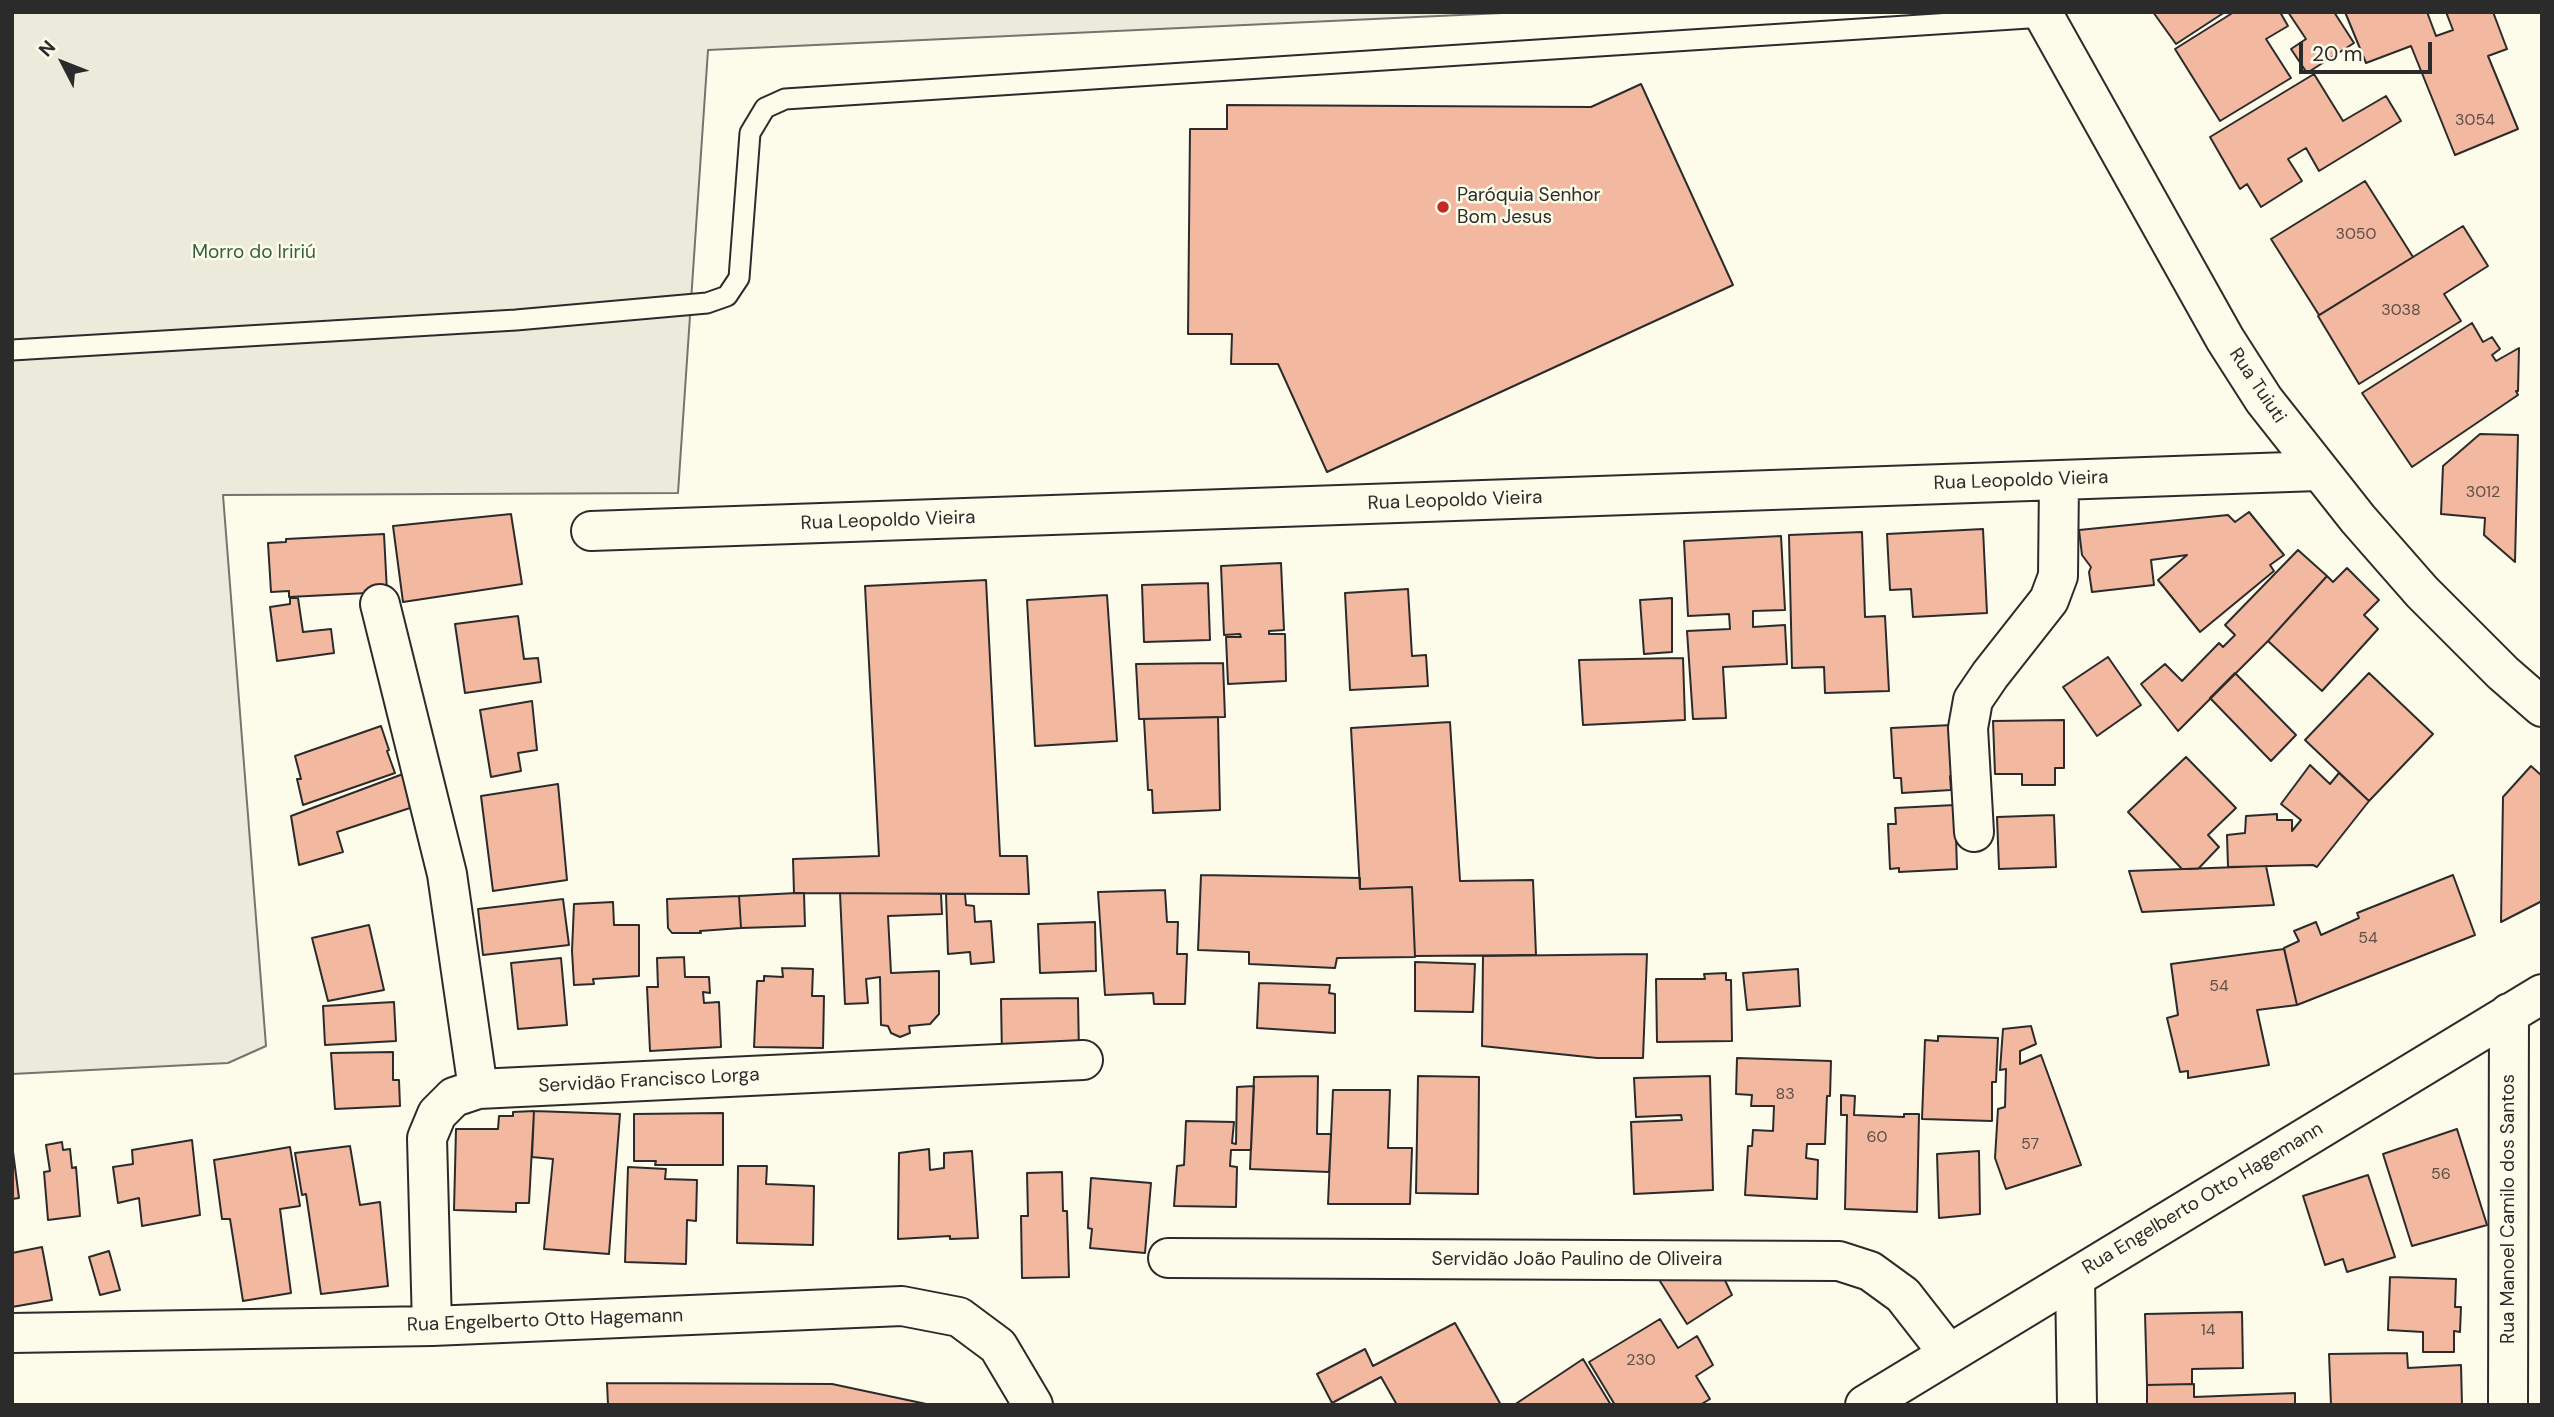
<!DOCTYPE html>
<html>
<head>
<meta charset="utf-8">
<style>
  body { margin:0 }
  #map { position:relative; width:2554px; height:1417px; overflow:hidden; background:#fdfbea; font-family:"DM Sans",sans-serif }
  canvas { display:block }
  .frame { position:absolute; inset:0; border:14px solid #2b2b2b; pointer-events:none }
  .north { position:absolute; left:28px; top:28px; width:70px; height:70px; -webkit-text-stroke:5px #fdfbea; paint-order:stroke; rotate:312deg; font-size:19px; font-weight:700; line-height:28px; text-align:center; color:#2b2b2b }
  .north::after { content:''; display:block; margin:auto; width:24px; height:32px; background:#2b2b2b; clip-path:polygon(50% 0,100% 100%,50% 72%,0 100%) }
  .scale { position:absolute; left:2299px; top:42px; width:133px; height:32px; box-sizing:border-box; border:4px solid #2b2b2b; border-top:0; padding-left:9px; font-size:21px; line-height:24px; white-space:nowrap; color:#2b2b2b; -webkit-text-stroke:5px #fdfbea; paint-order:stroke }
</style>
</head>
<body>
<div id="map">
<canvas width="2554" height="1417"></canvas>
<div class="frame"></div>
<div class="north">N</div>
<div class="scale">20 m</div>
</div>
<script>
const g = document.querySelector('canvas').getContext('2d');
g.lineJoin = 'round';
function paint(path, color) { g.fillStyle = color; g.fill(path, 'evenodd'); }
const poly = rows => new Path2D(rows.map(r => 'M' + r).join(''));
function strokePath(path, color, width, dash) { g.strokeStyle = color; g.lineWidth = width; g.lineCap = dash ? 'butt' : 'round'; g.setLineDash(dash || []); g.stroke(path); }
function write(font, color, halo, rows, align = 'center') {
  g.font = font + ' "DM Sans",sans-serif'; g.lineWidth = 5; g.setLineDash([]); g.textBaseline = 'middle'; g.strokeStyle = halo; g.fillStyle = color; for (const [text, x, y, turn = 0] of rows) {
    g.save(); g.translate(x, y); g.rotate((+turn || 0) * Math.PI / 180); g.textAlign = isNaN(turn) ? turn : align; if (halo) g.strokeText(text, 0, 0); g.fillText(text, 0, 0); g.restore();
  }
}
const green = poly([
  [12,12,1524,12,708,50,678,493,223,495,266,1046,228,1063,12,1074,12,12]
]);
paint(green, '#ecebdb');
strokePath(green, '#74746e', 2);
const building = poly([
  [2153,12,2225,12,2176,44,2153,12],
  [2234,12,2280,12,2288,26,2266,39,2291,78,2220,121,2175,49,2234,12],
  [2288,12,2334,12,2354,43,2307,73,2291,49,2306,39,2288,12],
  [2345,12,2427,12,2436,36,2453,30,2446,12,2493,12,2507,49,2488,56,2518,129,2455,155,2411,46,2366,63,2345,12],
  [2314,74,2343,121,2386,96,2401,121,2319,171,2306,148,2288,159,2302,181,2261,207,2247,184,2240,189,2210,137,2314,74],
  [1641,84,1733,285,1327,472,1278,364,1231,364,1232,334,1188,334,1190,129,1227,129,1227,105,1591,107,1641,84],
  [2365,181,2413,257,2319,315,2271,239,2365,181],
  [2463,226,2488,266,2444,294,2461,321,2359,384,2318,316,2463,226],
  [2472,323,2483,342,2492,337,2500,349,2492,355,2496,361,2519,348,2518,391,2516,391,2518,395,2412,467,2362,393,2472,323],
  [2480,434,2518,435,2515,562,2484,535,2485,518,2441,514,2443,466,2480,434],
  [2249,512,2284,555,2270,565,2274,571,2200,632,2158,580,2187,555,2151,560,2154,585,2092,592,2089,572,2091,567,2082,555,2079,530,2228,515,2235,522,2249,512],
  [511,514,522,584,403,602,393,526,511,514],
  [1983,529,1987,613,1913,617,1911,589,1890,590,1887,534,1983,529],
  [1862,532,1865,617,1885,616,1889,691,1825,693,1824,667,1792,668,1789,535,1862,532],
  [384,534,387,592,289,597,289,591,271,592,268,543,286,542,286,539,384,534],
  [1781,536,1785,610,1753,611,1753,627,1785,625,1787,664,1723,667,1726,718,1693,719,1687,631,1730,629,1729,614,1688,616,1684,541,1781,536],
  [2298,550,2327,576,2268,641,2178,731,2141,684,2165,664,2182,681,2219,643,2223,647,2235,635,2225,625,2298,550],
  [1281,563,1284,630,1269,631,1269,634,1285,634,1286,681,1228,684,1226,637,1241,637,1240,634,1224,635,1221,566,1281,563],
  [2347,568,2379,600,2364,615,2378,629,2322,691,2268,641,2327,576,2333,582,2347,568],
  [986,580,1000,856,1027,856,1029,894,794,893,793,859,879,856,865,586,986,580],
  [1208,583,1210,640,1144,642,1142,585,1208,583],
  [1408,589,1412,656,1426,655,1428,686,1350,690,1345,593,1408,589],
  [1107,595,1117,741,1035,746,1027,600,1107,595],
  [290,598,298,598,303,632,331,629,334,653,277,661,270,607,290,604,290,598],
  [1672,598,1672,652,1644,654,1640,600,1672,598],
  [518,616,524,659,538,658,541,682,465,693,455,624,518,616],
  [2108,657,2141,705,2097,736,2063,687,2108,657],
  [1683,658,1685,720,1583,725,1579,660,1683,658],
  [1223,663,1225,717,1139,719,1136,664,1223,663],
  [2235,673,2296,735,2271,761,2210,698,2235,673],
  [2369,673,2433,734,2369,801,2305,740,2369,673],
  [532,701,537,750,518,753,521,771,491,777,480,710,532,701],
  [1218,717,1220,810,1153,813,1152,790,1148,790,1144,719,1218,717],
  [2064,720,2064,768,2055,768,2055,785,2022,785,2022,774,1995,774,1993,721,2064,720],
  [1450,722,1460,881,1533,880,1536,955,1415,956,1412,887,1360,889,1351,728,1450,722],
  [1952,725,1955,776,1950,776,1951,790,1902,793,1901,778,1894,778,1891,728,1952,725],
  [381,726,389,750,387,751,395,773,303,805,297,779,301,779,295,756,381,726],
  [2186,757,2236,808,2208,835,2219,847,2198,869,2182,869,2128,812,2186,757],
  [2310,765,2330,784,2339,773,2369,801,2320,863,2317,867,2313,865,2228,867,2227,835,2245,833,2246,816,2277,814,2277,820,2292,820,2292,831,2301,820,2281,804,2310,765],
  [2531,766,2542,776,2542,901,2501,922,2503,797,2531,766],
  [403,774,410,808,337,832,343,852,299,865,291,816,403,774],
  [558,784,567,880,493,891,481,796,558,784],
  [1955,805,1957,869,1899,872,1899,868,1890,869,1888,824,1896,824,1895,808,1955,805],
  [2054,815,2056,867,1999,869,1997,817,2054,815],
  [2266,866,2274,905,2142,912,2129,871,2266,866],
  [1201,875,1360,878,1360,889,1412,887,1415,957,1337,958,1335,968,1249,964,1249,952,1198,950,1201,875],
  [2453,875,2475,935,2297,1005,2284,948,2299,941,2294,931,2316,922,2321,935,2359,918,2357,913,2453,875],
  [1165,890,1167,922,1178,922,1177,954,1187,954,1185,1004,1154,1004,1153,993,1105,995,1098,892,1165,890],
  [796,893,804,893,805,926,741,928,739,896,796,893],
  [840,893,941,894,942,914,888,916,891,973,939,971,939,1014,930,1024,909,1026,910,1033,900,1037,891,1033,888,1026,881,1025,880,977,866,979,868,1003,845,1004,840,893],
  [946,894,965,894,966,905,974,906,975,922,991,921,994,962,971,964,970,952,948,954,946,894],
  [739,896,741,928,700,931,701,933,672,933,668,928,667,899,739,896],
  [563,899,569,945,483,955,478,909,563,899],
  [613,902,614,925,639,925,639,976,593,979,594,984,574,985,572,951,574,904,613,902],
  [1095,922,1096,971,1040,973,1038,924,1095,922],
  [369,925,384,990,328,1001,312,938,369,925],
  [2284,949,2297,1005,2257,1010,2269,1065,2188,1078,2188,1071,2180,1072,2167,1018,2178,1015,2171,964,2284,949],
  [1647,954,1643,1058,1597,1058,1482,1046,1483,956,1647,954],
  [684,957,685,977,709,977,710,993,703,992,704,1003,719,1002,721,1047,650,1051,647,987,658,987,657,958,684,957],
  [561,958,567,1025,518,1029,511,963,561,958],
  [1415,962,1475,964,1473,1012,1415,1011,1415,962],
  [782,968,813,969,812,996,824,996,823,1048,754,1047,757,981,764,981,764,976,783,977,782,968],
  [1798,969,1800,1006,1747,1010,1743,973,1798,969],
  [1726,973,1726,980,1731,980,1732,1041,1657,1042,1656,979,1705,979,1704,974,1726,973],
  [1259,983,1330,985,1329,993,1335,994,1335,1033,1257,1028,1259,983],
  [1078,998,1079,1054,1002,1057,1001,999,1078,998],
  [394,1002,396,1041,325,1045,323,1006,394,1002],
  [2031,1026,2036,1044,2020,1051,2020,1064,2041,1055,2081,1165,2006,1189,1995,1158,1998,1109,2005,1107,2006,1069,2000,1070,2003,1029,2031,1026],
  [1938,1036,1998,1038,1996,1082,1992,1082,1992,1121,1922,1119,1925,1040,1938,1041,1938,1036],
  [393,1052,393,1080,399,1080,400,1106,335,1109,331,1053,393,1052],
  [1737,1058,1831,1061,1830,1096,1827,1096,1825,1144,1807,1144,1806,1158,1818,1160,1817,1199,1745,1195,1748,1146,1752,1146,1753,1130,1773,1131,1774,1106,1751,1106,1752,1095,1736,1094,1737,1058],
  [1318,1076,1317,1134,1331,1134,1329,1172,1250,1169,1254,1077,1318,1076],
  [1418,1076,1479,1077,1478,1194,1416,1193,1418,1076],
  [1710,1076,1713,1190,1634,1194,1631,1122,1682,1120,1681,1115,1636,1117,1634,1078,1710,1076],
  [1254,1086,1251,1150,1231,1150,1230,1166,1237,1167,1236,1207,1174,1206,1177,1166,1184,1165,1186,1121,1234,1122,1232,1143,1236,1144,1237,1087,1254,1086],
  [1333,1090,1390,1090,1388,1148,1412,1148,1410,1204,1328,1204,1333,1090],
  [1841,1095,1855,1096,1854,1115,1904,1117,1904,1114,1919,1114,1917,1212,1845,1209,1847,1115,1841,1115,1841,1095],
  [534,1111,620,1114,609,1254,544,1249,553,1159,532,1157,534,1111],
  [534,1111,529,1203,516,1203,516,1212,454,1210,456,1129,498,1129,499,1116,513,1116,513,1112,534,1111],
  [723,1113,723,1165,655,1165,656,1161,634,1161,634,1114,723,1113],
  [2457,1129,2487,1225,2412,1246,2383,1154,2457,1129],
  [192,1140,200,1215,142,1226,139,1198,118,1203,113,1167,133,1164,132,1150,192,1140],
  [62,1142,63,1150,70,1149,72,1168,76,1167,80,1216,48,1220,44,1172,50,1171,46,1145,62,1142],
  [12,1144,19,1198,12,1199,12,1144],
  [350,1146,360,1205,380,1202,388,1286,321,1294,306,1194,302,1195,295,1153,350,1146],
  [290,1147,300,1206,280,1209,291,1293,243,1301,230,1219,222,1219,214,1160,290,1147],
  [929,1149,930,1170,944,1168,944,1153,972,1151,978,1238,950,1239,950,1236,898,1239,899,1153,929,1149],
  [1979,1151,1980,1214,1939,1218,1937,1154,1979,1151],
  [738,1166,767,1166,766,1184,814,1186,813,1245,737,1243,738,1166],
  [628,1167,666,1169,665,1179,697,1180,696,1221,687,1220,686,1264,625,1262,628,1167],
  [1062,1172,1063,1211,1067,1211,1069,1277,1022,1278,1021,1216,1028,1216,1027,1173,1062,1172],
  [2368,1175,2395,1257,2347,1272,2343,1259,2325,1265,2303,1196,2368,1175],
  [1091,1178,1151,1183,1145,1253,1090,1248,1092,1229,1088,1228,1091,1178],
  [42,1247,52,1300,12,1307,12,1253,42,1247],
  [109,1251,120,1290,100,1295,89,1257,109,1251],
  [1722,1274,1732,1295,1687,1324,1658,1278,1722,1274],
  [2390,1277,2456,1279,2455,1307,2461,1307,2460,1332,2454,1331,2454,1352,2423,1352,2423,1332,2388,1330,2390,1277],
  [2242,1312,2243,1368,2192,1369,2192,1384,2147,1385,2145,1314,2242,1312],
  [1660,1319,1678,1348,1697,1336,1713,1365,1696,1376,1710,1399,1700,1405,1615,1405,1589,1362,1660,1319],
  [1455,1323,1501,1405,1397,1405,1381,1377,1332,1403,1317,1374,1365,1349,1373,1366,1455,1323],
  [2407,1353,2408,1368,2461,1365,2462,1405,2331,1405,2329,1354,2407,1353],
  [1583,1359,1611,1405,1514,1405,1583,1359],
  [607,1383,832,1384,931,1405,608,1405,607,1383],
  [2194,1384,2194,1397,2295,1393,2295,1405,2147,1405,2147,1385,2194,1384]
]);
paint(building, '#f2b8a0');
strokePath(building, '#2b2b2b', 2);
const service = poly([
  [12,350,516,320,707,303,727,296,739,278,750,133,765,108,785,99,2044,17]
]);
const minor = poly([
  [591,531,2318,471],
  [380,604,447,874,478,1089],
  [1974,832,1968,728,1973,700,1990,675,2049,600,2058,576,2059,480],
  [1168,1258,1839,1261,1870,1271,1903,1295,1949,1354],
  [2075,1278,2077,1405],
  [432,1326,427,1138,437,1114,454,1097,478,1089,1083,1060],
  [12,1333,432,1326,902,1306,959,1317,998,1346,1033,1405],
  [1865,1405,2542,994],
  [2508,1405,2509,1013]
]);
const primary = poly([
  [2042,12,2225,339,2264,400,2358,519,2422,592,2503,673,2542,707]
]);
strokePath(service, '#2b2b2b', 23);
strokePath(minor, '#2b2b2b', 42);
strokePath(primary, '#2b2b2b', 42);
strokePath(service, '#fdfbea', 19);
strokePath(minor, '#fdfbea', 38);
strokePath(primary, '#fdfbea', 38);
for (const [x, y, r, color] of [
  [1443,207,7,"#c62828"]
]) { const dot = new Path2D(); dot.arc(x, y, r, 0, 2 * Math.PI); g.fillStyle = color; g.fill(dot); strokePath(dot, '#fdfbea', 2.5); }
write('16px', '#5d4e48', null, [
  ["3054",2475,121],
  ["3050",2356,235],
  ["3038",2401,311],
  ["3012",2483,493],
  ["54",2368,939],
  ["54",2219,987],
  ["83",1785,1095],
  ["60",1877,1138],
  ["57",2030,1145],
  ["56",2441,1175],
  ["14",2208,1331],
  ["230",1641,1361]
]);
write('19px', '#2b2b2b', '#fdfbea', [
  ["Paróquia Senhor",1457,196],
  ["Bom Jesus",1457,218]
], 'left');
write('19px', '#34623c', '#fdfbea', [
  ["Morro do Iririú",254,253]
]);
write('19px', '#2b2b2b', '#fdfbea', [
  ["Rua Tuiuti",2257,386,56],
  ["Rua Leopoldo Vieira",2021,481,-2],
  ["Rua Leopoldo Vieira",1455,501,-2],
  ["Rua Leopoldo Vieira",888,521,-2],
  ["Servidão Francisco Lorga",649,1081,-3],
  ["Rua Engelberto Otto Hagemann",2203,1199,-31],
  ["Rua Manoel Camilo dos Santos",2509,1209,-90],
  ["Servidão João Paulino de Oliveira",1577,1260],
  ["Rua Engelberto Otto Hagemann",545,1321,-2]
]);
</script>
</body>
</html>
